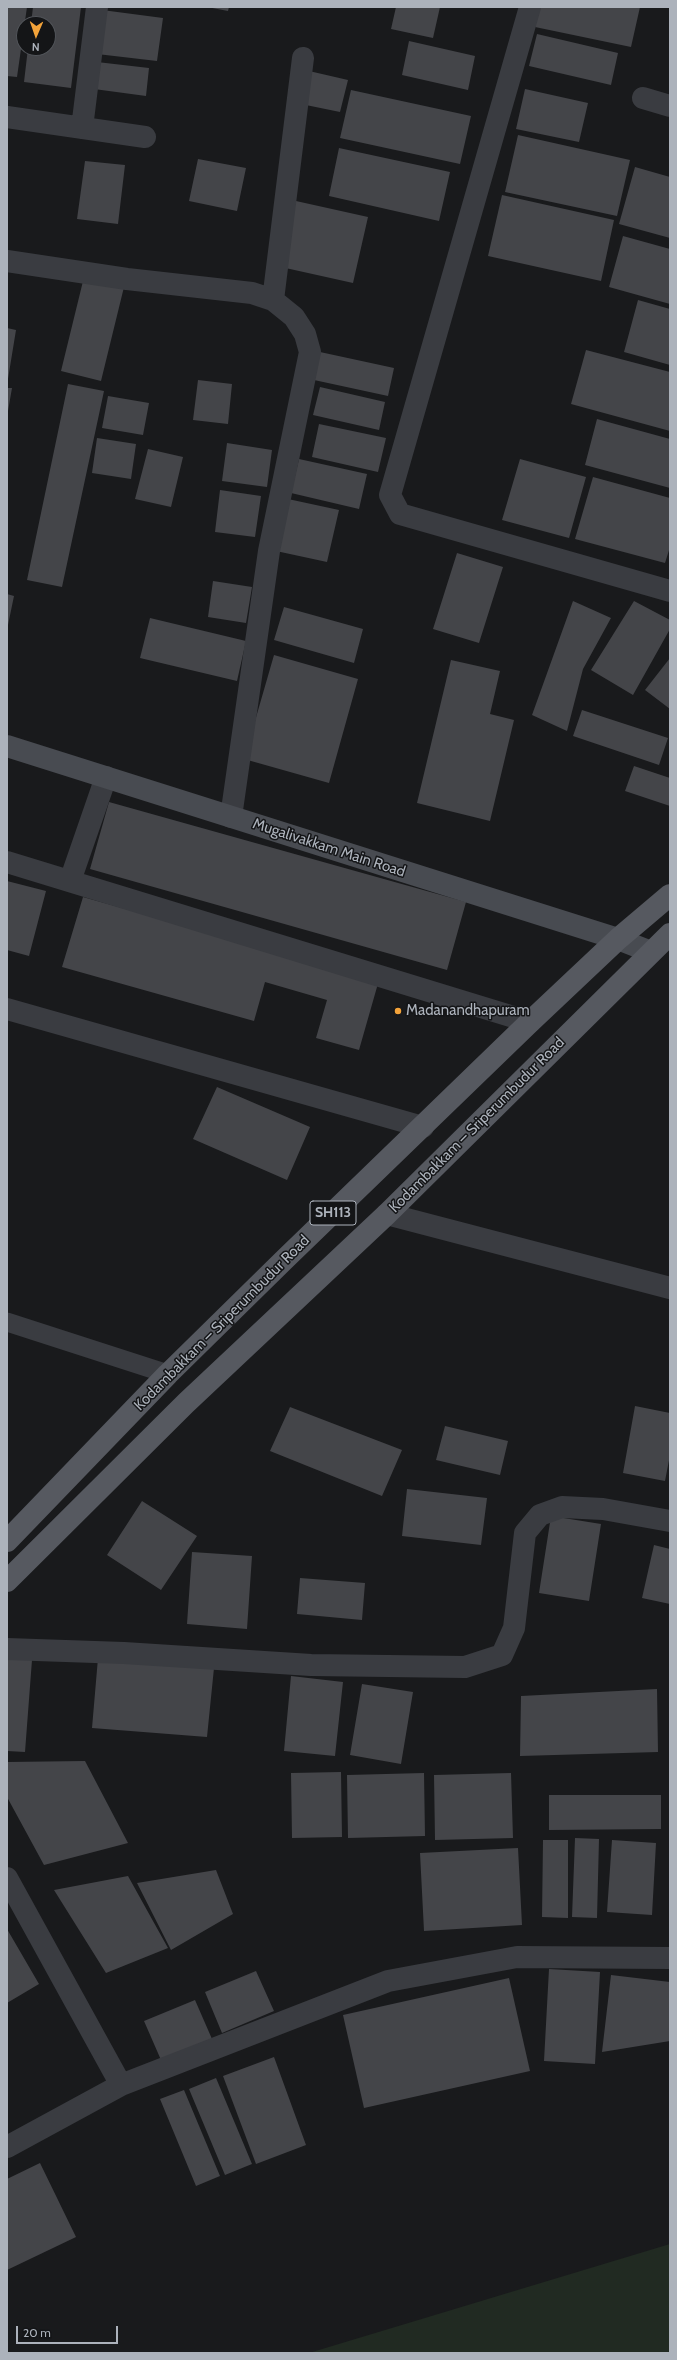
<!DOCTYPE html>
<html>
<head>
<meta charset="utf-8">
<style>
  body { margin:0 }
  #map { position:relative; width:677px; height:2360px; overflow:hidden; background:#191a1c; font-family:Cabin,sans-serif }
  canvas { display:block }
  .frame { position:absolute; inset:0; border:8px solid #acb2bb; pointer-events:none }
  .north { position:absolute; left:16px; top:16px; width:40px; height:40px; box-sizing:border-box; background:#141517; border:1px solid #515459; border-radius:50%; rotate:182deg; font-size:11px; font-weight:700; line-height:16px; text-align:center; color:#acb2bb }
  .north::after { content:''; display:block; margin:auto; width:14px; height:18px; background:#f3a33a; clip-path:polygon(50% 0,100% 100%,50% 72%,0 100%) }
  .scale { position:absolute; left:16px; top:2326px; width:102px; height:18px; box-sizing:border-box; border:2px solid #acb2bb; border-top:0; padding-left:5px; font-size:12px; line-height:14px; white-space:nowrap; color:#acb2bb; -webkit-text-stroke:3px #141517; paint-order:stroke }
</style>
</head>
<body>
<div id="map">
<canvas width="677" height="2360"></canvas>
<div class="frame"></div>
<div class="north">N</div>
<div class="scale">20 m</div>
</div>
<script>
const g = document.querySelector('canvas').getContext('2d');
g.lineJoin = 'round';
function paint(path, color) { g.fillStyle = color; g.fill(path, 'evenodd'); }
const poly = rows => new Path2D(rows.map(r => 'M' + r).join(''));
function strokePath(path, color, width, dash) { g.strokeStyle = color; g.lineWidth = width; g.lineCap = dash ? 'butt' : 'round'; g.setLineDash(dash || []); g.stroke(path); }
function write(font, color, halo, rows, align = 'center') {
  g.font = font + ' Cabin,sans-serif'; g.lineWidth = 3; g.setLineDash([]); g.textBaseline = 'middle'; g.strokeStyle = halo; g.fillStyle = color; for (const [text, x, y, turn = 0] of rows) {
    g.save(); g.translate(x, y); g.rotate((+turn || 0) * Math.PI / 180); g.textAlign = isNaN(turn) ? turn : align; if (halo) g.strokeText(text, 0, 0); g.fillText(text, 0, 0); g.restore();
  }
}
paint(poly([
  [670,2244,670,2353,309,2353]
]), '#212a22');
paint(poly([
  [7,7,27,7,17,77,7,76],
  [33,7,81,7,71,88,24,82,28,48,48,48,48,24,31,24],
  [207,7,229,7,228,11],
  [396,7,440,7,433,38,391,29],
  [540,7,640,7,631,47,535,27],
  [102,10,163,18,157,61,97,54],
  [537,34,618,53,611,85,529,66],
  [409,41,475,56,468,90,402,75],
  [97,62,149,68,146,96,94,89],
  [309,71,348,80,340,112,301,104],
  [525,89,588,103,579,142,516,129],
  [351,90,471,116,460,164,340,138],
  [518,135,630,160,617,216,505,192],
  [339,148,450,172,439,221,329,196],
  [198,159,246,168,237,211,189,201],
  [85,161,125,165,118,224,77,219],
  [635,167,670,177,670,238,619,224],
  [502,195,614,220,601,281,488,256],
  [296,201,368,217,353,283,281,267],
  [623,236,670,249,670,304,609,287],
  [84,277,124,287,101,381,61,371],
  [638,300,670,309,670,365,624,352],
  [7,328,16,330,8,379,7,379],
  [586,350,670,372,670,431,571,404],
  [320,352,394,368,388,396,314,380],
  [198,380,232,384,228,424,193,420],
  [68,384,104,391,62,587,27,580],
  [320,387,385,402,379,430,313,415],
  [7,388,12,388,8,411,7,411],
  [108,396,149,403,143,435,102,428],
  [597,419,670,439,670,488,585,465],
  [319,424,386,438,378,472,312,457],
  [97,438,136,444,131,479,92,473],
  [227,443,272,450,267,487,222,481],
  [148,449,183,457,171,507,135,499],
  [299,459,367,474,359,509,291,493],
  [520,459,586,477,569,538,502,520],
  [593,477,670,498,670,547,665,563,575,539],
  [220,490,261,496,255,537,215,532],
  [288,499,339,510,327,562,276,551],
  [457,553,503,567,479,643,433,629],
  [213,581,252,587,246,623,208,617],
  [7,594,14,596,8,625,7,625],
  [573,601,611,618,583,669,567,731,532,715],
  [634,601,670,620,670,629,633,695,591,670],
  [284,607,363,629,354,663,274,640],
  [150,618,246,641,237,681,140,658],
  [274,655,358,679,329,783,244,759],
  [670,658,670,709,645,690],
  [451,660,500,671,490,714,514,720,490,821,417,803],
  [582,710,668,738,659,765,573,736],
  [634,766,670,778,670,806,625,791],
  [109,802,466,902,447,970,90,869],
  [7,881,46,891,29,956,7,950],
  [83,897,379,980,359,1050,316,1038,327,1000,265,982,254,1021,62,967],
  [217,1087,310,1127,287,1180,193,1139],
  [635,1406,670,1413,670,1455,665,1481,623,1473],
  [290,1407,402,1450,382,1496,270,1451],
  [445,1426,508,1441,500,1475,436,1460],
  [407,1489,487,1498,481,1545,402,1536],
  [142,1501,197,1536,161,1590,107,1555],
  [551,1516,601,1524,589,1601,539,1593],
  [654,1545,670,1549,670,1604,642,1598],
  [192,1552,252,1556,247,1629,187,1624],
  [300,1578,365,1583,362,1620,297,1614],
  [98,1658,214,1668,207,1737,92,1728],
  [7,1659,32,1660,25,1752,7,1751],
  [291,1676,343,1682,335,1756,284,1751],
  [362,1684,413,1692,401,1764,350,1755],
  [657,1689,658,1752,520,1756,521,1696],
  [85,1761,128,1843,44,1865,7,1797,7,1762],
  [341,1772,342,1837,292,1838,291,1773],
  [424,1773,425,1836,348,1838,347,1775],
  [511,1773,513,1838,435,1840,434,1775],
  [549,1795,661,1795,661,1829,549,1830],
  [575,1838,599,1839,597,1918,572,1917],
  [543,1840,568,1840,568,1918,542,1917],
  [612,1840,656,1843,652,1915,607,1912],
  [518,1848,522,1925,424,1931,420,1853],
  [216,1870,233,1914,171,1950,137,1883],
  [128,1876,168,1948,106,1973,54,1890],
  [7,1929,39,1984,7,2003],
  [549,1969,600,1972,595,2064,544,2061],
  [256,1971,274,2011,222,2033,205,1992],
  [611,1975,670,1982,670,2041,602,2052],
  [509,1978,530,2071,364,2108,343,2015],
  [195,2000,212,2039,161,2060,144,2021],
  [274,2057,306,2145,256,2164,223,2076],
  [216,2078,252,2164,225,2175,189,2089],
  [184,2090,220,2176,196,2186,160,2099],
  [40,2163,76,2237,7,2270,7,2179]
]), '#444549');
strokePath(poly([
  [7,1322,168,1374]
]), '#3a3c41', 19);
strokePath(poly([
  [530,7,390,495,400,514,670,591],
  [643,98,670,106],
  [7,117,145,137],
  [82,128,97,7],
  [7,261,127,279,252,293,273,300,294,317,305,334,310,352,269,551,231,817],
  [273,300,303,58],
  [7,862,530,1022],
  [70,881,106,777],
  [7,1009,423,1127],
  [387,1214,670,1288],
  [7,1649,124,1653,311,1665,465,1667,502,1655,514,1628,525,1533,540,1515,562,1507,603,1509,670,1521],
  [7,1878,121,2085,388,1981,517,1957,670,1958],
  [7,2147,121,2085]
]), '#3a3c41', 22);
strokePath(poly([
  [7,746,618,939,651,952]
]), '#484b51', 22);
strokePath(poly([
  [7,1541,168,1374,284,1260,530,1022,618,939,670,895],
  [7,1581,186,1403,387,1214,670,934]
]), '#565960', 22);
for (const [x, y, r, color] of [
  [398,1011,4,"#f3a33a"]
]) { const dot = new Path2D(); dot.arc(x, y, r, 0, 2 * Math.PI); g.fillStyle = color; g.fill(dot); strokePath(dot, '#141517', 1.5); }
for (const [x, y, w] of [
  [333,1213,46]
]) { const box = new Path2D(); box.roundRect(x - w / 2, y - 12, w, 24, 3); g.fillStyle = '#141517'; g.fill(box); strokePath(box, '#acb2bb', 1); }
write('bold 14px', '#acb2bb', null, [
  ["SH113",333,1213]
]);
write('15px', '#acb2bb', '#141517', [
  ["Mugalivakkam Main Road",329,848,18],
  ["Kodambakkam – Sriperumbudur Road",477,1125,-45],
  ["Kodambakkam – Sriperumbudur Road",222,1323,-45]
]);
write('15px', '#acb2bb', '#141517', [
  ["Madanandhapuram",406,1011]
], 'left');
</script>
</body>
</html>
